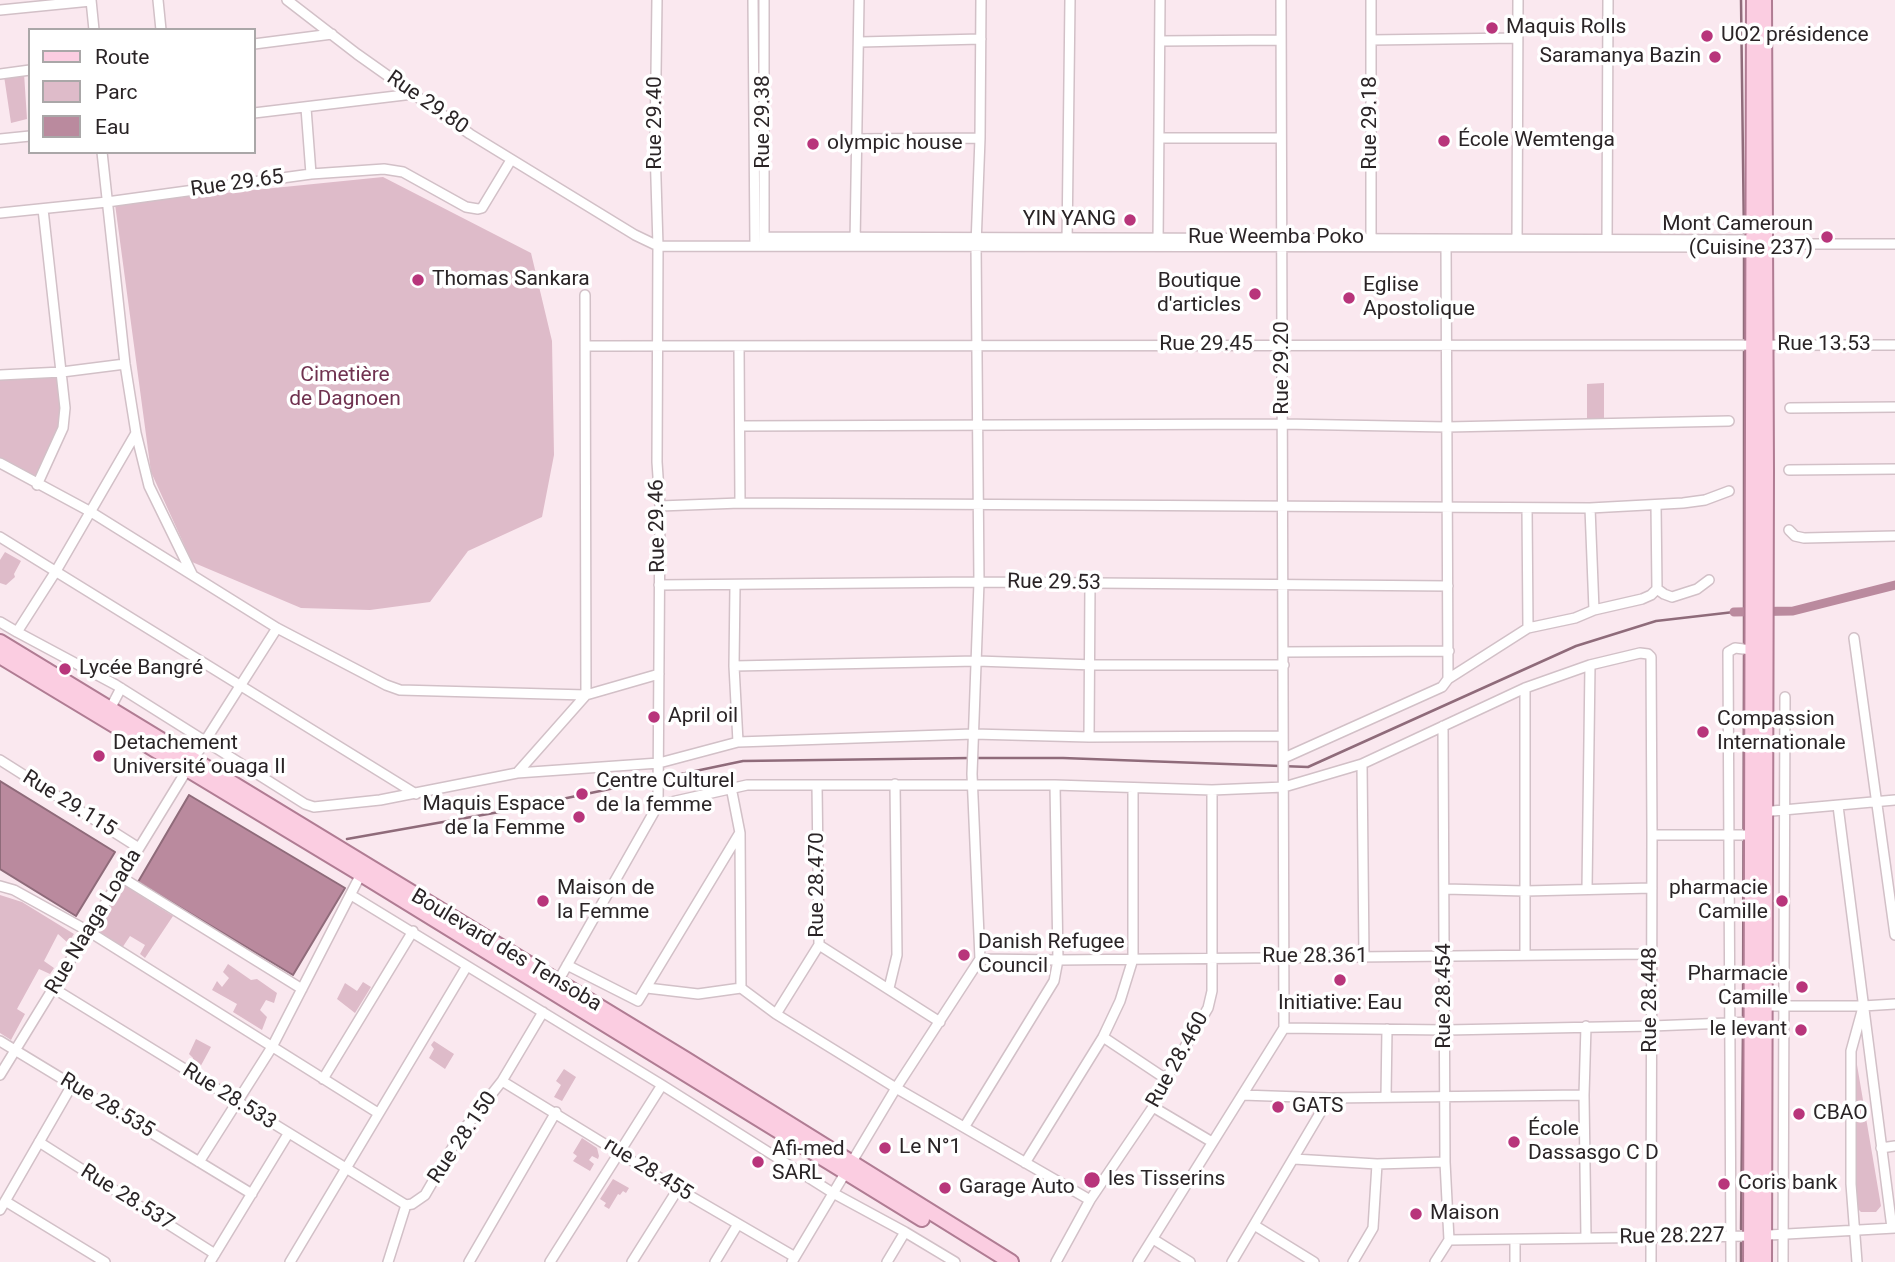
<!DOCTYPE html>
<html>
<head>
<meta charset="utf-8">
<style>
  body { margin:0 }
  #map { position:relative; width:1895px; height:1262px; overflow:hidden; background:#fae8ef; font-family:Roboto,sans-serif }
  canvas { display:block }
  .legend { position:absolute; left:28px; top:28px; width:228px; height:126px; box-sizing:border-box; background:#fff; border:2px solid #aaa7a8; margin:0; padding:9px 12px; list-style:none; font-size:21px; color:#2a2426 }
  .legend li { display:flex; align-items:center; gap:14px; height:35px }
  .legend b { width:35px; border:2px solid #aaa7a8 }
</style>
</head>
<body>
<div id="map">
<canvas width="1895" height="1262"></canvas>
<ul class="legend">
<li><b style="height:9px;background:#fbcde1"></b>Route</li>
<li><b style="height:19px;background:#debbc9"></b>Parc</li>
<li><b style="height:19px;background:#ba8a9e"></b>Eau</li>
</ul>
</div>
<script>
const g = document.querySelector('canvas').getContext('2d');
g.lineJoin = 'round';
function paint(path, color) { g.fillStyle = color; g.fill(path, 'evenodd'); }
const poly = rows => new Path2D(rows.map(r => 'M' + r).join(''));
function strokePath(path, color, width, dash) { g.strokeStyle = color; g.lineWidth = width; g.lineCap = dash ? 'butt' : 'round'; g.setLineDash(dash || []); g.stroke(path); }
function write(font, color, halo, rows, align = 'center') {
  g.font = font + ' Roboto,sans-serif'; g.lineWidth = 7; g.setLineDash([]); g.textBaseline = 'middle'; g.strokeStyle = halo; g.fillStyle = color; for (const [text, x, y, turn = 0] of rows) {
    g.save(); g.translate(x, y); g.rotate((+turn || 0) * Math.PI / 180); g.textAlign = isNaN(turn) ? turn : align; if (halo) g.strokeText(text, 0, 0); g.fillText(text, 0, 0); g.restore();
  }
}
paint(poly([
  [24,73,27,119,11,123,4,76],
  [383,177,531,253,552,341,554,455,542,517,468,551,430,602,370,610,301,608,192,562,151,472,115,204],
  [0,376,60,376,62,422,36,481,0,459],
  [1604,383,1604,419,1587,419,1587,384],
  [5,552,21,561,14,574,15,577,6,585,0,583,0,560],
  [124,885,173,916,145,958,140,954,145,945,130,936,120,951,96,929],
  [0,895,22,902,74,934,68,943,58,934,44,961,54,968,50,974,39,969,17,1009,25,1014,11,1040,0,1033],
  [228,964,251,980,257,979,277,993,274,1003,266,1000,260,1010,267,1017,262,1030,233,1012,237,1004,212,990,217,981,222,987,229,978,223,972],
  [363,982,371,987,355,1013,337,999,345,983,357,991],
  [196,1039,211,1047,198,1071,191,1065,193,1058,189,1054],
  [434,1041,454,1054,445,1069,429,1058,434,1049,431,1045],
  [1856,1059,1881,1206,1876,1212,1861,1212,1856,1207],
  [564,1069,576,1077,562,1101,554,1097,561,1085,556,1081],
  [582,1138,597,1148,599,1156,598,1159,592,1156,589,1160,594,1164,590,1171,573,1161,577,1156,573,1153],
  [613,1179,629,1188,626,1193,623,1191,620,1195,618,1194,609,1209,604,1206,606,1203,600,1199]
]), '#debbc9');
const water = poly([
  [0,781,115,852,76,916,0,869,0,781],
  [189,795,345,888,293,975,138,882,189,795]
]);
paint(water, '#ba8a9e');
strokePath(water, '#8f6b7a', 2);
strokePath(poly([
  [1741,0,1744,239],
  [1744,249,1744,645],
  [977,758,1063,758,1308,767,1576,646,1656,621,1734,612],
  [347,839,505,811,743,761,970,758],
  [1743,1016,1744,652],
  [1741,1229,1743,1029],
  [1741,1262,1741,1243]
]), '#8f6b7a', 2.5);
strokePath(poly([
  [1734,612,1793,611,1895,585]
]), '#ba8a9e', 9);
const minor = poly([
  [91,0,94,30],
  [158,0,161,30],
  [287,0,357,54,470,134,635,235,658,246,1765,247,1787,244,1895,244],
  [657,0,655,147,658,246,657,462,660,506,658,805],
  [753,0,755,245],
  [764,0,764,243],
  [0,10,91,1],
  [1371,40,1517,38],
  [1160,41,1281,40],
  [860,42,981,39],
  [254,44,332,34],
  [0,74,30,70],
  [306,108,311,174],
  [254,113,413,94],
  [1160,138,1281,138],
  [0,139,30,136],
  [858,139,980,138],
  [102,152,125,364,136,433,149,486,192,574],
  [0,213,107,202,311,174,384,169,403,172,466,207,478,209,482,208,511,160],
  [764,237,1757,240],
  [855,243,859,0],
  [1067,243,1070,0],
  [1158,243,1160,0],
  [1371,243,1371,0],
  [1517,243,1518,0],
  [1607,243,1608,0],
  [586,346,1895,345],
  [739,347,740,503],
  [0,375,62,372,125,364],
  [1790,408,1895,407],
  [741,426,1283,424,1447,427,1729,421],
  [0,463,91,512,277,628,386,685,400,690,586,695,585,295],
  [1789,470,1895,469],
  [37,485,63,428,65,408,43,209],
  [1656,505,1657,589,1664,594,1672,597,1697,589,1709,580],
  [660,506,740,503,1590,508,1683,503,1705,500,1729,491],
  [1527,508,1528,628],
  [1590,508,1594,610],
  [1789,530,1795,536,1804,538,1895,536],
  [0,537,416,794],
  [659,585,979,582,1448,586],
  [735,586,734,666,738,742],
  [0,622,17,632,56,571,136,433],
  [17,632,116,685,305,804,314,807,380,800,517,773,659,763,738,742,973,734,1089,737,1283,736],
  [1854,638,1895,935],
  [1284,652,1449,651],
  [734,666,977,661,1094,665,1284,665],
  [1448,679,1528,628,1575,618,1594,610,1642,599,1651,595,1657,589],
  [1525,688,1525,955],
  [110,709,121,688],
  [1089,737,1090,584],
  [1284,758,1442,687,1448,679,1446,246],
  [0,760,139,848],
  [1362,764,1364,957],
  [517,773,586,695,659,674],
  [1838,806,1892,1228],
  [1761,812,1895,800],
  [1652,835,1751,835],
  [121,877,302,989],
  [0,886,14,890,88,931,378,1113],
  [1445,889,1525,891,1652,888],
  [1587,889,1590,665],
  [351,895,662,1085,833,1193,905,1232,955,1262],
  [819,945,940,1022],
  [980,959,1058,960,1651,954],
  [567,965,638,1001,739,834],
  [557,983,658,805,747,785,1055,785,1212,790,1284,787,1362,764,1525,688,1590,665,1640,653,1648,654,1651,657,1652,835,1651,1262],
  [53,988,406,1205],
  [647,988,698,994,741,988,740,833,731,787],
  [741,988,776,1014,896,1088,1090,1200],
  [889,988,897,955,895,784],
  [1762,1009,1765,1006,1863,1006,1895,1004],
  [776,1014,819,945,817,785],
  [1284,1028,1446,1030,1652,1026,1752,1022,1754,1020],
  [1103,1037,1166,1079],
  [0,1041,252,1194],
  [0,1075,193,760,277,628],
  [323,1079,413,931],
  [502,1081,678,1189,795,1257],
  [1242,1095,1329,1098,1584,1095,1586,1026],
  [1584,1095,1586,1238],
  [1386,1097,1387,1029],
  [1153,1107,1212,1142],
  [965,1126,1054,981,1058,960,1055,785],
  [39,1142,215,1254],
  [1881,1148,1895,1146],
  [1294,1159,1377,1164,1445,1162],
  [199,1162,272,1047,361,874],
  [1025,1163,1103,1037,1120,1001,1133,959,1133,788],
  [5,1201,105,1262],
  [0,1210,72,1085],
  [1254,1225,1314,1262],
  [1153,1239,1190,1262],
  [1449,1240,1751,1236,1895,1228],
  [1515,1240,1515,1262],
  [210,1262,288,1134],
  [290,1262,467,966],
  [388,1262,406,1205,412,1204,425,1195,461,1133,502,1081,543,1012],
  [469,1262,556,1112],
  [550,1262,662,1085],
  [632,1262,678,1189],
  [715,1262,738,1224],
  [792,1262,896,1088,980,959,972,774,979,582,976,245,980,138,981,0],
  [887,1262,905,1232],
  [1056,1262,1090,1200,1153,1107,1166,1079,1208,1008,1212,991,1212,790],
  [1138,1262,1284,1028,1281,0],
  [1232,1262,1329,1098],
  [1353,1262,1373,1228,1377,1164],
  [1435,1262,1449,1240,1445,1162,1443,726],
  [1731,1262,1728,652,1735,648,1752,650],
  [1783,1262,1785,697],
  [1857,1262,1851,1184,1851,1051,1862,1011]
]);
const primary = poly([
  [0,642,685,1059,1011,1262],
  [0,656,361,874,922,1219],
  [1751,1262,1754,0],
  [1764,1262,1766,470,1764,0]
]);
strokePath(minor, '#d2c0c7', 12);
strokePath(primary, '#b07c93', 18);
strokePath(minor, '#fff', 9);
strokePath(primary, '#fbcde1', 14);
for (const [x, y, r, color] of [
  [1492,28,7,"#b8357b"],
  [1707,36,7,"#b8357b"],
  [1715,57,7,"#b8357b"],
  [1444,141,7,"#b8357b"],
  [813,144,7,"#b8357b"],
  [1130,220,7,"#b8357b"],
  [1827,237,7,"#b8357b"],
  [418,280,7,"#b8357b"],
  [1255,294,7,"#b8357b"],
  [1349,298,7,"#b8357b"],
  [65,669,7,"#b8357b"],
  [654,717,7,"#b8357b"],
  [1703,732,7,"#b8357b"],
  [99,756,7,"#b8357b"],
  [582,794,7,"#b8357b"],
  [579,817,7,"#b8357b"],
  [543,901,7,"#b8357b"],
  [1782,901,7,"#b8357b"],
  [964,955,7,"#b8357b"],
  [1340,980,7,"#b8357b"],
  [1802,987,7,"#b8357b"],
  [1801,1030,7,"#b8357b"],
  [1278,1107,7,"#b8357b"],
  [1799,1114,7,"#b8357b"],
  [1514,1142,7,"#b8357b"],
  [885,1148,7,"#b8357b"],
  [758,1162,7,"#b8357b"],
  [1092,1180,9,"#b8357b"],
  [1724,1184,7,"#b8357b"],
  [945,1188,7,"#b8357b"],
  [1416,1214,7,"#b8357b"]
]) { const dot = new Path2D(); dot.arc(x, y, r, 0, 2 * Math.PI); g.fillStyle = color; g.fill(dot); strokePath(dot, '#fff', 2.5); }
write('21px', '#2a2426', '#fff', [
  ["Maquis Rolls",1506,28],
  ["UO2 présidence",1721,36],
  ["Saramanya Bazin",1701,57,"right"],
  ["École Wemtenga",1458,141],
  ["olympic house",827,144],
  ["YIN YANG",1116,220,"right"],
  ["Mont Cameroun",1813,225,"right"],
  ["(Cuisine 237)",1813,249,"right"],
  ["Thomas Sankara",432,280],
  ["Boutique",1241,282,"right"],
  ["d'articles",1241,306,"right"],
  ["Eglise",1363,286],
  ["Apostolique",1363,310],
  ["Lycée Bangré",79,669],
  ["April oil",668,717],
  ["Compassion",1717,720],
  ["Internationale",1717,744],
  ["Detachement",113,744],
  ["Université ouaga II",113,768],
  ["Centre Culturel",596,782],
  ["de la femme",596,806],
  ["Maquis Espace",565,805,"right"],
  ["de la Femme",565,829,"right"],
  ["Maison de",557,889],
  ["la Femme",557,913],
  ["pharmacie",1768,889,"right"],
  ["Camille",1768,913,"right"],
  ["Danish Refugee",978,943],
  ["Council",978,967],
  ["Pharmacie",1788,975,"right"],
  ["Camille",1788,999,"right"],
  ["Initiative: Eau",1340,1004,"center"],
  ["le levant",1787,1030,"right"],
  ["GATS",1292,1107],
  ["CBAO",1813,1114],
  ["École",1528,1130],
  ["Dassasgo C D",1528,1154],
  ["Le N°1",899,1148],
  ["Afi-med",772,1150],
  ["SARL",772,1174],
  ["les Tisserins",1108,1180],
  ["Coris bank",1738,1184],
  ["Garage Auto",959,1188],
  ["Maison",1430,1214]
], 'left');
write('21px', '#2a2426', '#fff', [
  ["Rue 29.80",427,103,35],
  ["Rue 29.38",764,122,-90],
  ["Rue 29.40",656,123,-90],
  ["Rue 29.18",1371,123,-90],
  ["Rue 29.65",237,184,-8],
  ["Rue Weemba Poko",1276,238],
  ["Rue 29.45",1206,345],
  ["Rue 13.53",1824,345],
  ["Rue 29.20",1283,368,-90],
  ["Rue 29.46",658,526,-91],
  ["Rue 29.53",1054,583,1],
  ["Rue 29.115",69,804,32],
  ["Rue 28.470",818,885,-90],
  ["Rue Naaga Loada",94,922,-59],
  ["Boulevard des Tensoba",506,951,31],
  ["Rue 28.361",1315,957],
  ["Rue 28.454",1445,996,-90],
  ["Rue 28.448",1651,1000,-90],
  ["Rue 28.460",1178,1060,-61],
  ["Rue 28.533",229,1097,32],
  ["Rue 28.535",107,1106,31],
  ["Rue 28.150",463,1138,-56],
  ["rue 28.455",648,1170,32],
  ["Rue 28.537",127,1198,32],
  ["Rue 28.227",1672,1237,-1]
]);
write('21px', '#703250', '#fff', [
  ["Cimetière",345,376],
  ["de Dagnoen",345,400]
]);
</script>
</body>
</html>
